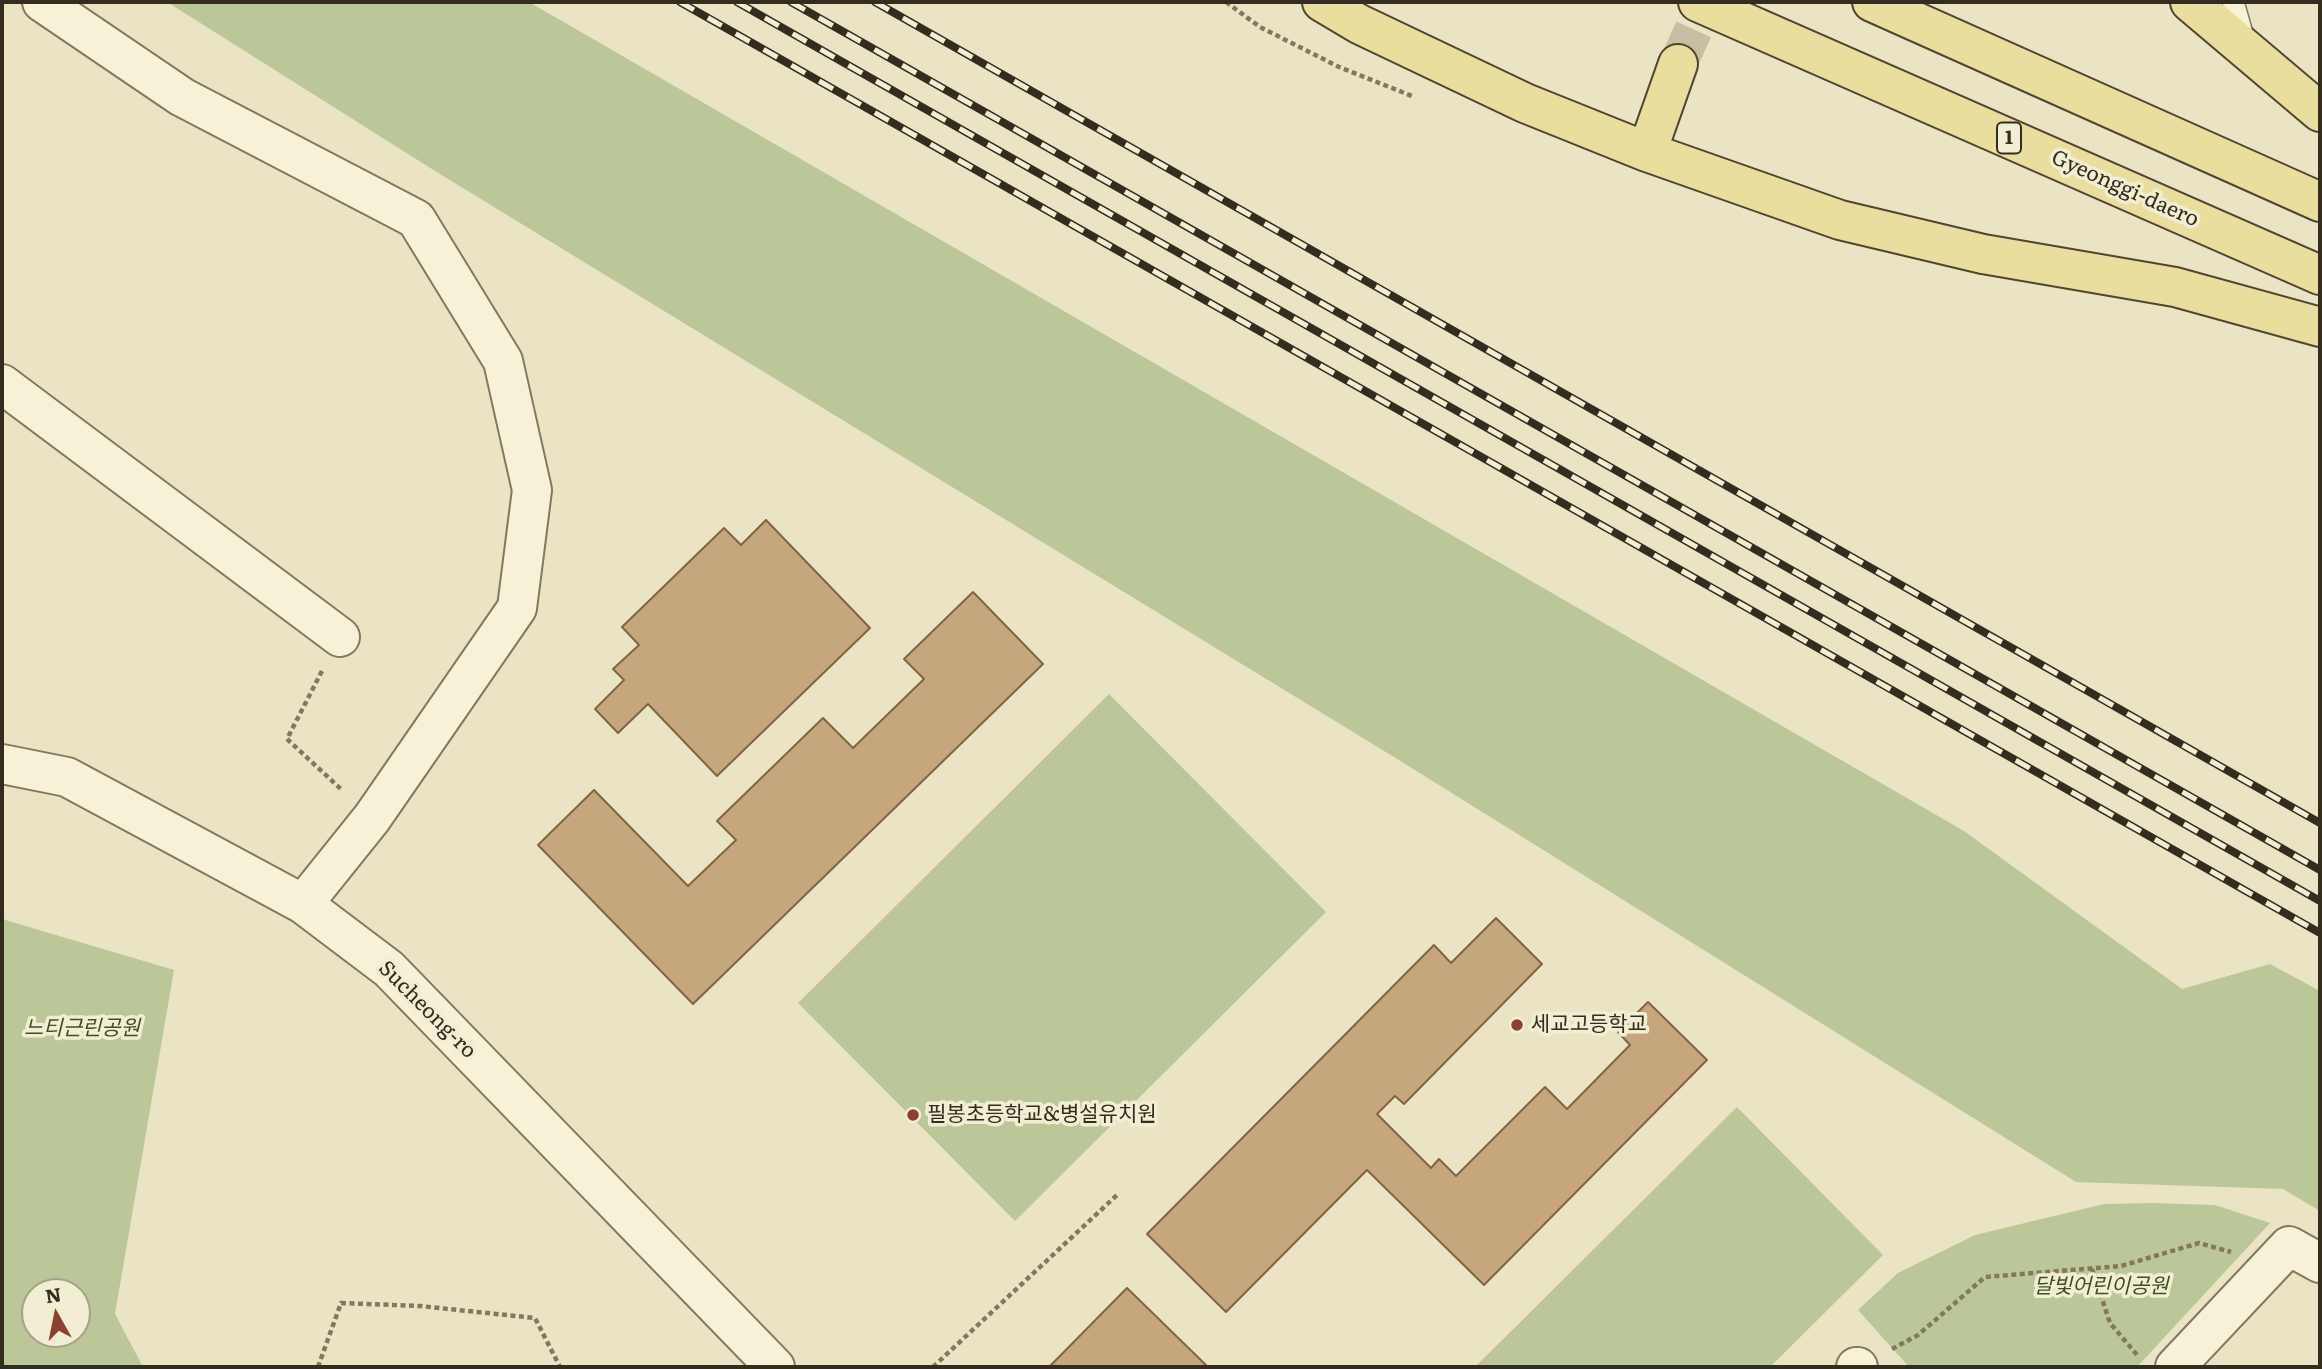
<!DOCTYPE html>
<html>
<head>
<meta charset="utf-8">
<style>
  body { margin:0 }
  #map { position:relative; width:2322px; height:1369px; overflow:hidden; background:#eae4c4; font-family:Literata,serif }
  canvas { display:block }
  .frame { position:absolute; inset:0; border:4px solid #342c1f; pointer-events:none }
  .north { position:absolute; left:21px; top:1278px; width:70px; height:70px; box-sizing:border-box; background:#f2eed3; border:2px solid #a6a08b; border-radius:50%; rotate:351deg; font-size:19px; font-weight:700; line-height:28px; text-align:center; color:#342c1f }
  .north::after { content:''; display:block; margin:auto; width:24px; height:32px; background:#8d3f31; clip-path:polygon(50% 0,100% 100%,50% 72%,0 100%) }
</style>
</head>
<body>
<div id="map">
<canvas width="2322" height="1369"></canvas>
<div class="frame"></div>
<div class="north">N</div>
</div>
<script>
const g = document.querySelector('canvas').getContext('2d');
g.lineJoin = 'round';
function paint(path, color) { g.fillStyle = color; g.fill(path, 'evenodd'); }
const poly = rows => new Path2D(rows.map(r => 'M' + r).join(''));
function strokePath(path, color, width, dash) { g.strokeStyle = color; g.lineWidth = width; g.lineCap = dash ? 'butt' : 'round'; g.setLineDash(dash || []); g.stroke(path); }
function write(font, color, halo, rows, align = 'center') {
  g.font = font + ' Literata,"Noto Sans KR",serif'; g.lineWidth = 7; g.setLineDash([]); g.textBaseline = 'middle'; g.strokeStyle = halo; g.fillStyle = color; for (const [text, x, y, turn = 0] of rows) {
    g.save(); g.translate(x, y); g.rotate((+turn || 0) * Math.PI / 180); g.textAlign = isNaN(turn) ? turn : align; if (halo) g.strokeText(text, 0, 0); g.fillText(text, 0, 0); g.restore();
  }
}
paint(poly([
  [167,2,529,2,1964,831,2182,989,2270,964,2320,991,2320,1211,2283,1189,2076,1182,1394,757,435,171],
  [1109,694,1326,912,1015,1221,798,1003],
  [2,919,174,970,115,1314,143,1367,2,1367],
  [35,1292,77,1292,77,1334,35,1334],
  [1737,1107,1883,1255,1770,1367,1475,1367],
  [2151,1203,2215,1205,2270,1223,2137,1367,1909,1367,1858,1310,1898,1273,1975,1235,2104,1204]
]), '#bbc799');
const building = poly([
  [766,520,870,628,717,776,648,704,618,733,595,709,624,680,613,669,639,645,622,627,724,528,741,545,766,520],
  [973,592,1043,664,693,1004,538,845,594,790,688,886,736,840,717,821,823,718,853,748,924,679,904,659,973,592],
  [1496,918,1542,964,1404,1104,1395,1096,1377,1114,1431,1168,1439,1159,1456,1176,1545,1087,1567,1109,1630,1045,1618,1032,1648,1002,1707,1060,1484,1285,1367,1170,1226,1312,1147,1234,1434,945,1451,963,1496,918],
  [1127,1288,1208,1367,1049,1367,1127,1288]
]);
paint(building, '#c5a67d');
strokePath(building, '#806544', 2);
strokePath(poly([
  [1678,64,1706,2]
]), '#c6bfa3', 38, [38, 19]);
const service = poly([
  [2233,2,2245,44]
]);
const minor = poly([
  [42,2,182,97,416,219,503,361,532,490,517,608,372,818,303,904],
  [2,384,340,637],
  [2,764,67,777,303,904,389,969,775,1367],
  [1856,1367,1858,1367],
  [2175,1367,2289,1246,2320,1263]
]);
const primary = poly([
  [1322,2,1359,24,1525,103,1647,152,1840,220,1983,254,2175,287,2320,327],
  [1698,2,2320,275],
  [1872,2,2320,202],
  [2190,2,2320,112],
  [1647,152,1678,64]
]);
strokePath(service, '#83775c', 24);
strokePath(minor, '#83775c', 42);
strokePath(primary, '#514430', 42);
strokePath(poly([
  [1226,2,1260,27,1339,67,1412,96],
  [322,671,287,739,343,791],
  [2092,1269,2110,1323,2138,1356],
  [1892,1349,1918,1335,1985,1277,2121,1266,2199,1243,2231,1252],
  [318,1367,341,1303,420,1306,535,1318,560,1367],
  [933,1367,1117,1195]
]), '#83775c', 4.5, [5, 3.5]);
strokePath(service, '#f6f1d7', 21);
strokePath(minor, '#f6f1d7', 38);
strokePath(primary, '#eade9f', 38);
const rail = poly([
  [680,2,2320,933],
  [737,2,2320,901],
  [791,2,2320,870],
  [875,2,2320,823]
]);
strokePath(rail, '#342c1f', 8);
strokePath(rail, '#f2eed3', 5, [16]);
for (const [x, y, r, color] of [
  [1517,1025,7,"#8d3f31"],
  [913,1115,7,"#8d3f31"]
]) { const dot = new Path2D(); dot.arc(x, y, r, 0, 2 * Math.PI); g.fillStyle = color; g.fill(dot); strokePath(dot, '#f2eed3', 2.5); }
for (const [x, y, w] of [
  [2009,138,24]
]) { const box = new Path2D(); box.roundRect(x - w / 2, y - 15.5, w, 31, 5); g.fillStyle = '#f2eed3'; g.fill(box); strokePath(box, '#342c1f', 2); }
write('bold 19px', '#342c1f', null, [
  ["1",2009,138]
]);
write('21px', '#342c1f', '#f2eed3', [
  ["Gyeonggi-daero",2125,189,24],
  ["Sucheong-ro",427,1010,45]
]);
write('21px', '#342c1f', '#f2eed3', [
  ["세교고등학교",1531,1025],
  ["필봉초등학교&병설유치원",927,1115]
], 'left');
write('italic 21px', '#3f4f27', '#f2eed3', [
  ["느티근린공원",82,1029],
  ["달빛어린이공원",2101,1287]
]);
</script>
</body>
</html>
